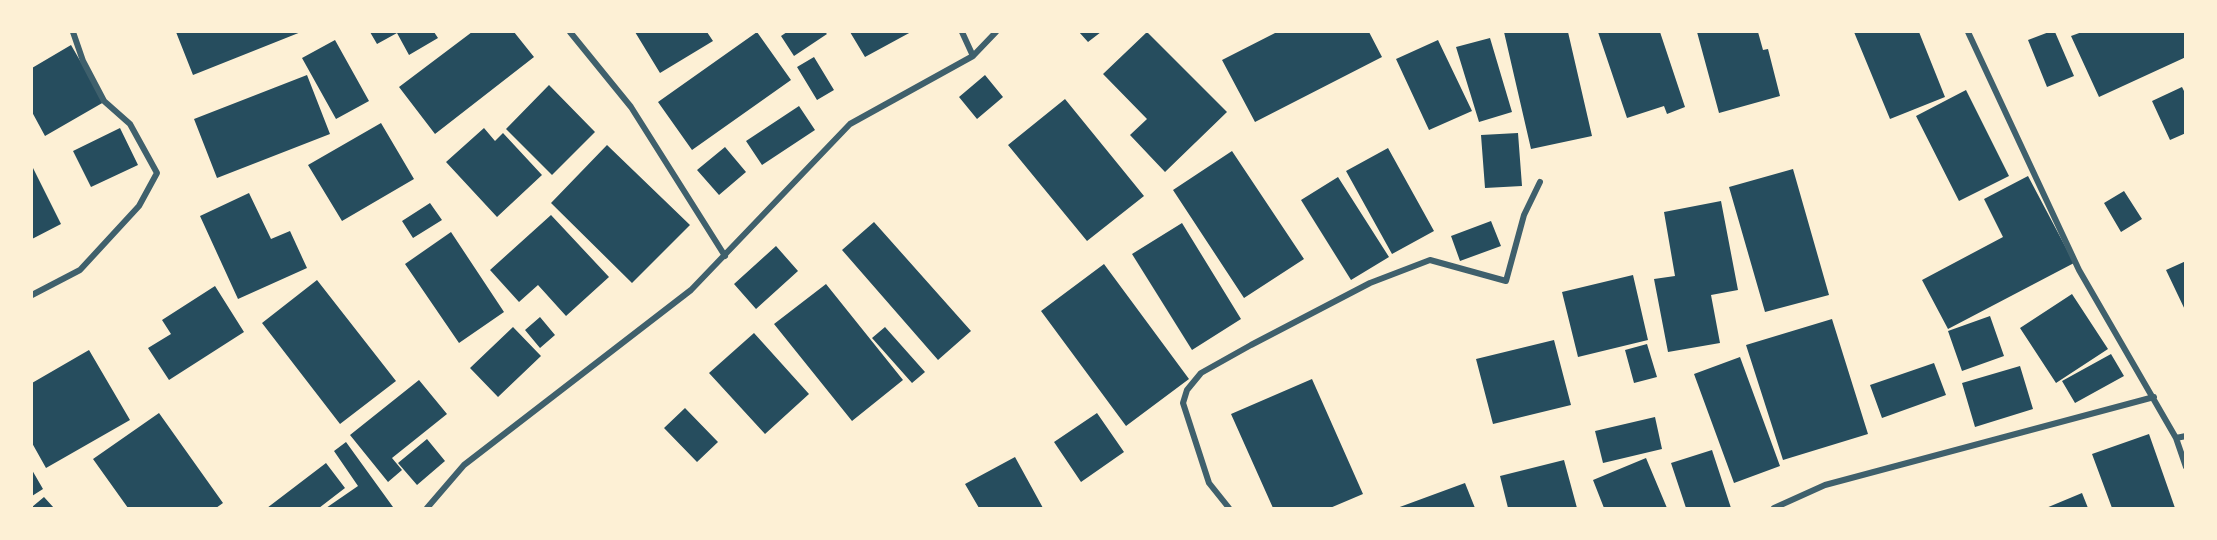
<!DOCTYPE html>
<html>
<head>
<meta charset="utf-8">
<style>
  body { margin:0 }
  #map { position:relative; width:2217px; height:540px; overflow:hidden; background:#fdf0d5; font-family:"Asap Condensed",sans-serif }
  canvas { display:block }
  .frame { position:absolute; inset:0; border:33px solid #fdf0d5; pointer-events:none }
</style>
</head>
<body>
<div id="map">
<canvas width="2217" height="540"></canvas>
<div class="frame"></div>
</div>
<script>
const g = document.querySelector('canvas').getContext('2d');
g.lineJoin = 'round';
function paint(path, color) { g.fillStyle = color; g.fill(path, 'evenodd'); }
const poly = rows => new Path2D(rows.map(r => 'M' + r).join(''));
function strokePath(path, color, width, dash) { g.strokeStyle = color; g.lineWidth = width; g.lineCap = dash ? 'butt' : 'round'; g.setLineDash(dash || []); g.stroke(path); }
paint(poly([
  [176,32,301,32,193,75],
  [370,32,434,32,438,38,409,55,397,33,377,44],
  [472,32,514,32,534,57,435,134,399,87],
  [635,32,707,32,713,41,660,73],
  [757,32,791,80,692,150,658,102],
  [787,32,825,32,827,34,794,56,781,36],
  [850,32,911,32,865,57],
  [1079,32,1101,32,1088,42],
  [1147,32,1227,112,1165,172,1130,135,1147,119,1103,74],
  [1277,32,1369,32,1382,57,1255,122,1222,60],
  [1504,32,1568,32,1592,136,1531,149],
  [1598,32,1660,32,1685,107,1667,114,1664,106,1627,118],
  [1697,32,1758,32,1763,50,1768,49,1780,96,1719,113],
  [1854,32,1919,32,1945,97,1890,119],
  [2049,32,2055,32,2074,76,2047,87,2028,40],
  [2082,32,2186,32,2186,57,2099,97,2071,36],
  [1490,38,1512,112,1479,122,1456,47],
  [335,40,369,101,336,119,302,58],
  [1438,40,1472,111,1429,130,1396,59],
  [71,45,104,102,45,136,32,112,32,68],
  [814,57,834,90,817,100,797,67],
  [307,75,330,134,217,178,194,119],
  [985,75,1003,97,977,119,959,97],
  [549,85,595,132,552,175,506,129],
  [2182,87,2186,95,2186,133,2170,140,2152,101],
  [1966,90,2009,176,1959,201,1916,116],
  [1065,99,1144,196,1087,241,1008,145],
  [799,106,815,130,762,165,746,141],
  [381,123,414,179,342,221,308,165],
  [120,128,138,165,91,187,73,151],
  [484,128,495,141,503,133,542,175,497,217,446,162],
  [1518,133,1522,186,1485,188,1481,135],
  [607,145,690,225,632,283,551,203],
  [725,147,746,172,719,195,697,170],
  [1388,148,1434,231,1392,254,1346,171],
  [1232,151,1304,259,1244,298,1173,190],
  [32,166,61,224,32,239],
  [1793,169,1829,295,1765,312,1729,187],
  [2028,176,2074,263,1948,329,1922,280,2003,237,1984,199],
  [1338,177,1389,257,1351,280,1301,200],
  [2124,191,2142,219,2121,232,2104,203],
  [249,193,271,239,290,231,307,268,238,299,200,216],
  [1721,201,1738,290,1711,295,1720,343,1668,352,1654,279,1675,276,1664,212],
  [430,203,442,220,413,238,402,221],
  [551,215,609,277,566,316,538,285,519,302,490,270],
  [1491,221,1501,246,1460,261,1451,236],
  [874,222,971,331,938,360,842,250],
  [1182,223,1241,319,1192,350,1132,254],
  [451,232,504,312,459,343,405,264],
  [776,246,798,271,756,309,734,284],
  [2186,261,2186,312,2166,270],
  [1104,264,1189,379,1126,426,1041,311],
  [1633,275,1648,340,1578,357,1562,292],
  [317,280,396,381,340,424,262,323],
  [826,284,903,380,852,421,774,324],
  [215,286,244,332,169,380,148,348,171,334,162,320],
  [2072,294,2108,349,2056,383,2020,328],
  [1990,316,2004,356,1962,371,1948,331],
  [540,317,555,335,540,348,525,330],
  [1832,319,1868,434,1783,460,1746,345],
  [513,327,541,356,498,397,470,368],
  [885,327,925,372,912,383,872,338],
  [754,333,809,394,765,434,709,373],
  [1554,340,1571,405,1493,424,1476,359],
  [1647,344,1657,377,1634,383,1625,350],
  [89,350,130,420,46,468,32,443,32,383],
  [2111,354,2124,376,2075,403,2062,381],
  [1740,357,1780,466,1734,483,1694,374],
  [1934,363,1946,395,1882,418,1870,385],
  [2020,366,2033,409,1975,427,1962,383],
  [1312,379,1363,494,1330,508,1273,508,1231,414],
  [419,380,447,414,392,458,402,470,388,482,350,435],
  [685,408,718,442,697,462,664,428],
  [159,413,223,503,216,508,128,508,93,459],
  [1097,413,1124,452,1081,482,1054,442],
  [1655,417,1662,449,1603,463,1595,431],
  [2149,434,2175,508,2112,508,2092,454],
  [427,439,445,461,417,485,398,463],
  [346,442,393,507,391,508,326,508,358,486,334,451],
  [1712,450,1731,508,1686,508,1671,463],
  [1015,457,1043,508,979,508,965,484],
  [1646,458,1667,508,1604,508,1593,480],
  [1564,460,1577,508,1508,508,1500,476],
  [326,463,345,488,319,508,267,508],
  [32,470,43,489,32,496],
  [1465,483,1475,508,1397,508],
  [2082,493,2088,508,2046,508],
  [44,497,54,508,32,508,32,507]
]), '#264d5e');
strokePath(poly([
  [570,32,631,107,725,256],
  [962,32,973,56],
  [1968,32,2079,270,2176,438,2186,467],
  [32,295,80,270,139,206,157,173,130,124,104,101,83,61,73,32],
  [2176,438,2186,436],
  [427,508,464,465,691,290,850,124,973,56,996,32],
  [1229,508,1209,483,1183,403,1187,390,1201,373,1251,345,1370,283,1430,260,1506,281,1524,215,1540,182],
  [1774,508,1825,485,2154,397]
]), '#3f606c', 6);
</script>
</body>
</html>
